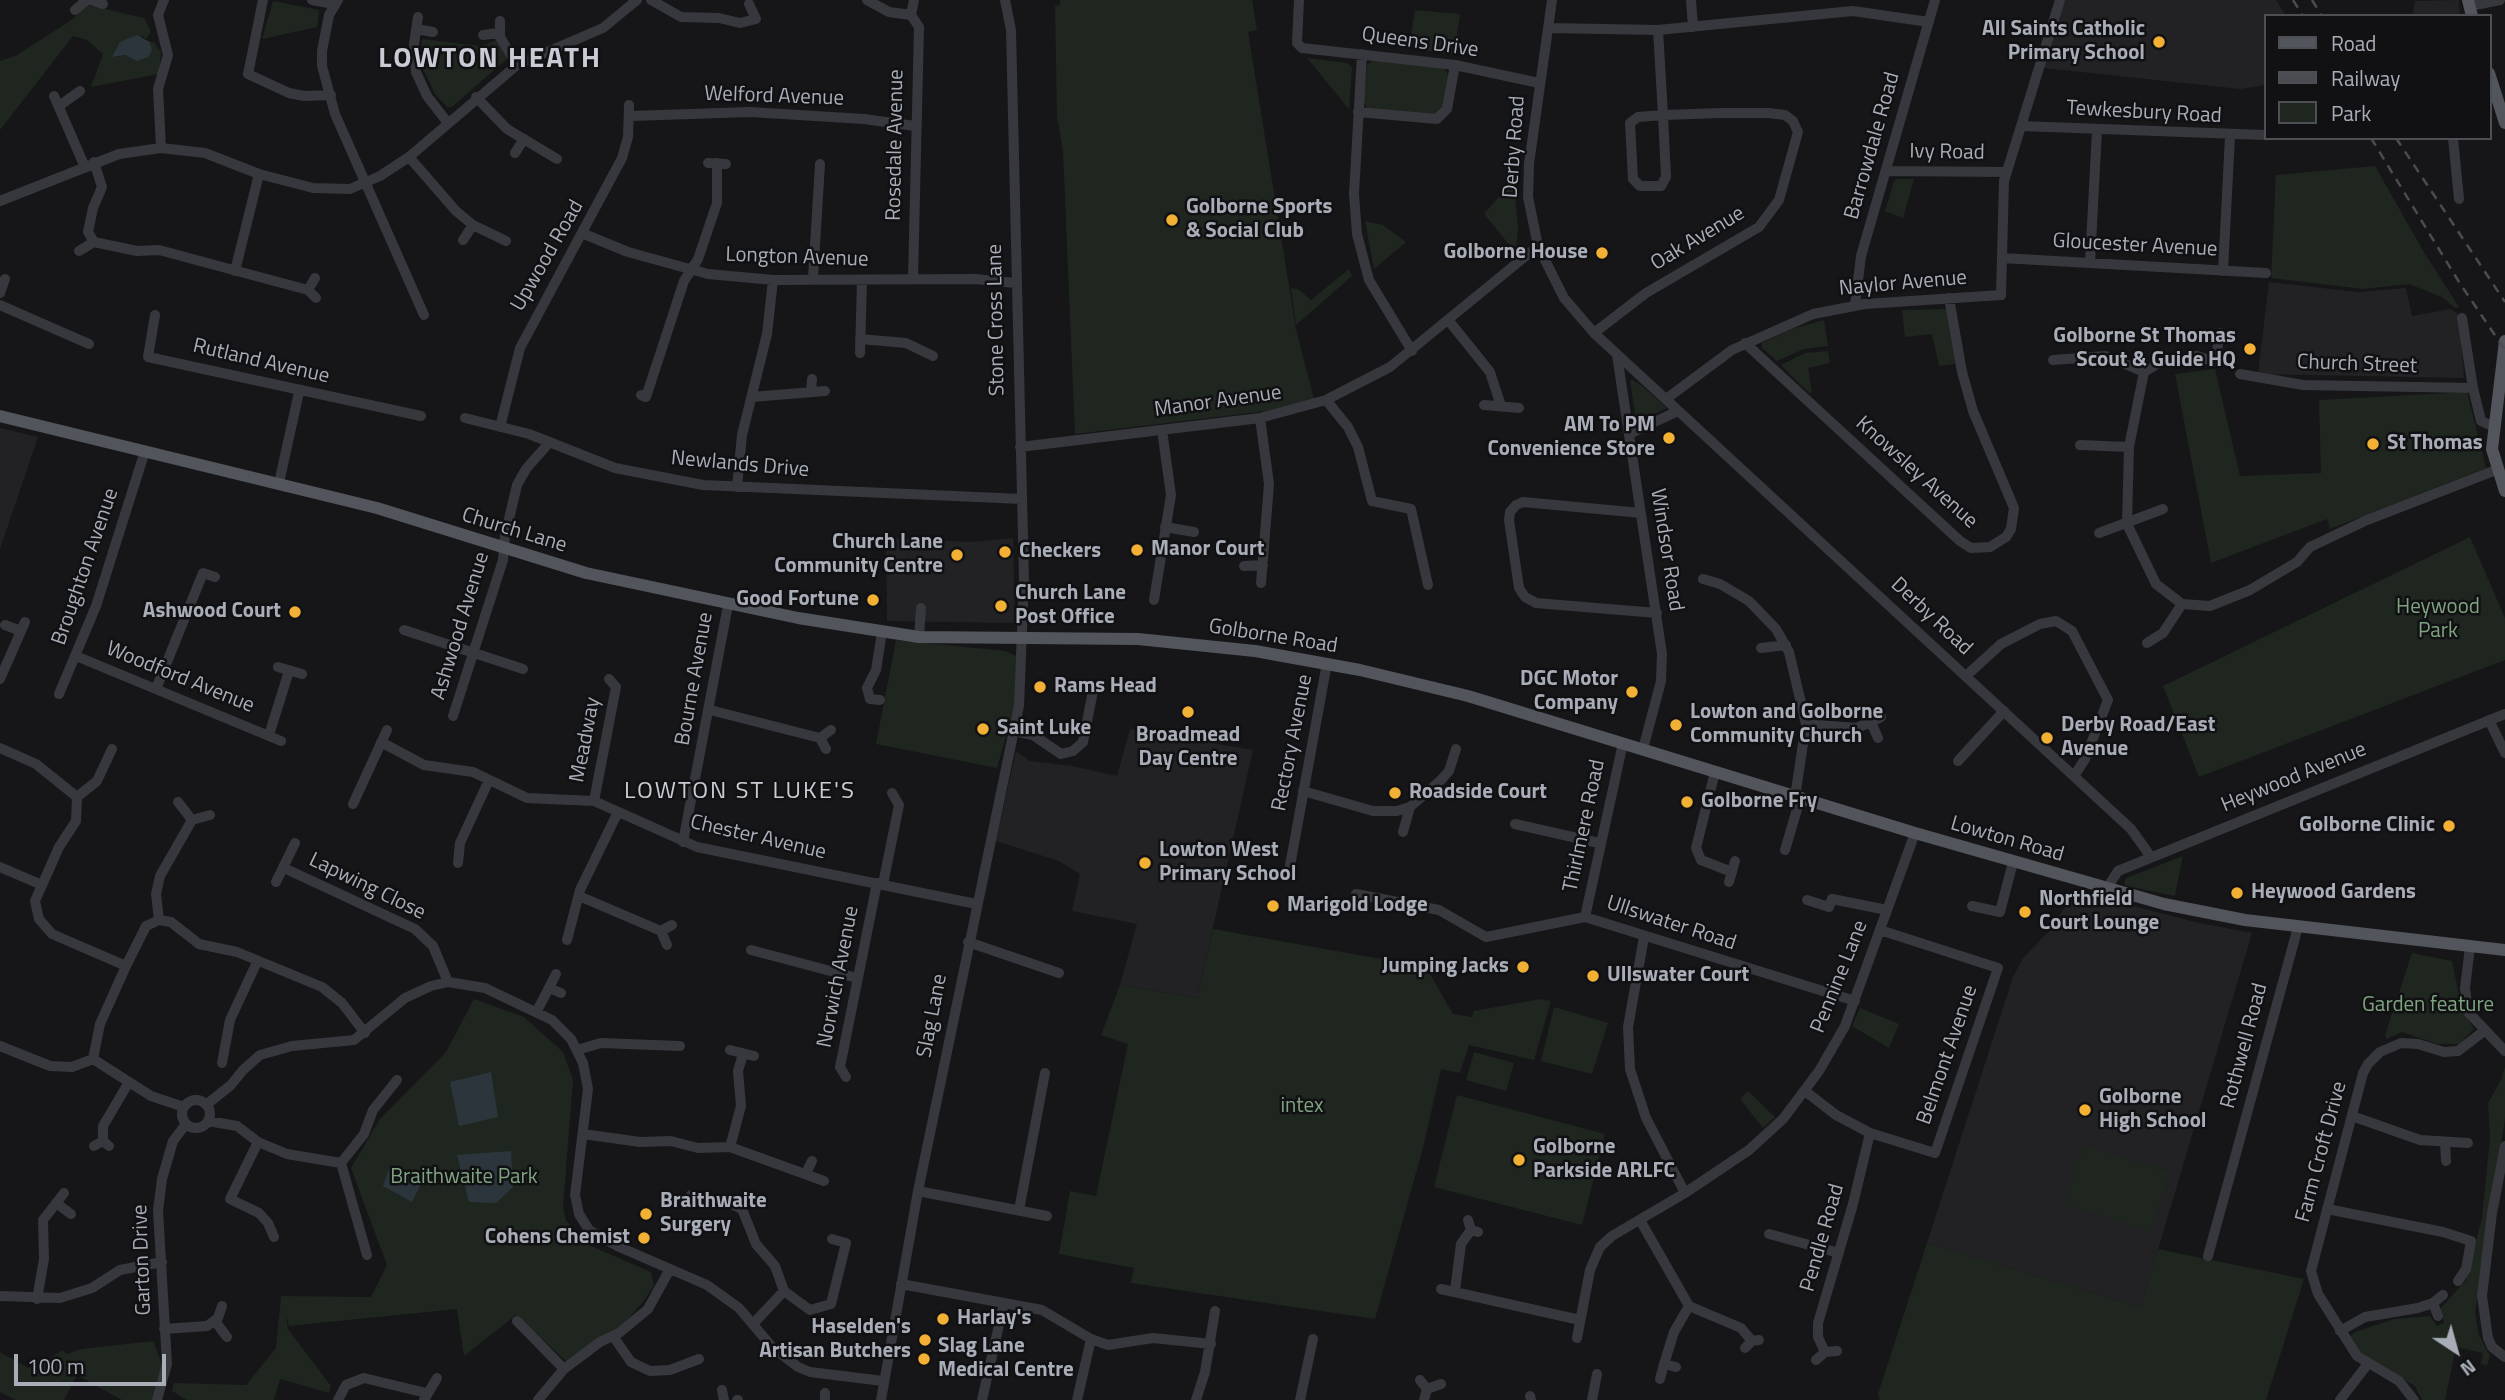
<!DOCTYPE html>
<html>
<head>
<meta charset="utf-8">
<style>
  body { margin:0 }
  #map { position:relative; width:2505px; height:1400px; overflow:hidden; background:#161618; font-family:"Titillium Web",sans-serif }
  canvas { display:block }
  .legend { position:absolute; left:2264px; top:14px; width:228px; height:126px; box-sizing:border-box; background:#111113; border:2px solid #4d4f55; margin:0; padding:9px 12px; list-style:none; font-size:21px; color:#a8adb8 }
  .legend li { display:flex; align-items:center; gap:14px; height:35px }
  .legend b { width:35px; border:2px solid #4d4f55 }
  .north { position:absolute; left:2421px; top:1316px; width:70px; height:70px; -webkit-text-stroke:5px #111113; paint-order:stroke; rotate:144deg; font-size:19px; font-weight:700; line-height:28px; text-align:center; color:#a8adb8 }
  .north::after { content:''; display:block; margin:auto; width:24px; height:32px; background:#a8adb8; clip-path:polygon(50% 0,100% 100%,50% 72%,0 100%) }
  .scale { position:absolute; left:14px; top:1354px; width:152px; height:32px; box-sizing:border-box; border:4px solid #a8adb8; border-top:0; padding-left:9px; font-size:21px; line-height:24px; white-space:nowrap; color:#a8adb8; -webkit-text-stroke:5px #111113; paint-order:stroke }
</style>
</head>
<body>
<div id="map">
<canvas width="2505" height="1400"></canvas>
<ul class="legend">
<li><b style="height:9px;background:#53555c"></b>Road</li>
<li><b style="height:9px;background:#4a4c52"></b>Railway</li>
<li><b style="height:19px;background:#1e261f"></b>Park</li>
</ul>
<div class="north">N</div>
<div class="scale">100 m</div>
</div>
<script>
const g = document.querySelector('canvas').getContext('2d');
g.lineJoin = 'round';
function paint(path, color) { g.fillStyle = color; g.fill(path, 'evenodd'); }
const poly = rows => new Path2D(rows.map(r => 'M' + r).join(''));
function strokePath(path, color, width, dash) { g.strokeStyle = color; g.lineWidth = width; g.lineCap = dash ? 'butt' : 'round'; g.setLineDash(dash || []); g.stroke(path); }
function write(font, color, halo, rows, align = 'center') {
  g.font = font + ' "Titillium Web",sans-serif'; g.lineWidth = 5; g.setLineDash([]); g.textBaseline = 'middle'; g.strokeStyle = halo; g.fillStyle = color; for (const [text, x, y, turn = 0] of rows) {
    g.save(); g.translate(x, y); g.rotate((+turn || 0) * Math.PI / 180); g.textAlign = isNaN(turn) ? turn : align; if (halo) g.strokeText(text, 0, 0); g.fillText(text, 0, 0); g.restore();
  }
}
paint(poly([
  [2064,0,2276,0,2286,16,2265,16,2265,85,2240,89,2044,68],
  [2459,0,2460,16,2412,16,2415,1],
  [2269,282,2358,292,2406,288,2412,316,2451,309,2459,315,2464,378,2258,374],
  [0,428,38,437,0,549],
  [886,538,971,542,1013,538,1015,623,887,621],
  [1130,729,1253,750,1197,998,1120,985,1137,924,1072,911,1080,874,1059,861,996,841,1016,751,1030,761,1072,766,1117,776],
  [2075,891,2195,922,2252,933,2141,1307,1927,1243,2013,977,2023,958,2051,929]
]), '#222225');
paint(poly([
  [1060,0,1252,0,1257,30,1248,32,1296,329,1314,399,1267,411,1075,434,1063,151,1057,116,1055,6,1060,5],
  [273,1,319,10,317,27,262,39],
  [88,5,144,18,151,32,146,39,142,36,113,57,125,55,137,61,152,50,150,42,154,42,161,53,159,74,91,87,103,54,87,40,73,36,0,130,0,61,17,55,70,21],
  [1415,10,1460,14,1454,55,1409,48],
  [422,39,480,46,497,40,508,58,452,107,447,107,435,94,421,65],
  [1307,58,1347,63,1352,67,1349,109],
  [1375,59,1444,68,1449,76,1443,109,1436,115,1369,109,1363,103,1367,65],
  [2375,166,2425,254,2459,307,2455,308,2442,297,2409,284,2363,289,2271,278,2276,175],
  [1513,174,1518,229,1516,253,1484,214,1504,191],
  [1897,179,1914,179,1903,218,1885,211,1894,181],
  [1365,221,1383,225,1406,242,1374,269],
  [1349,269,1352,276,1296,325,1291,288,1298,289,1311,300],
  [1946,309,1956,364,1939,366,1932,334,1905,337,1902,310],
  [1824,320,1828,346,1804,349,1777,361,1762,348,1762,343,1792,329],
  [1828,351,1830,363,1808,368,1812,392,1809,393,1781,365,1805,353],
  [2215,369,2240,476,2321,473,2319,400,2467,392,2486,468,2330,529,2327,519,2211,563,2175,374],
  [1630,379,1641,385,1667,408,1636,423],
  [2470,537,2505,618,2505,660,2199,777,2163,686],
  [896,640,1005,651,1016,656,1015,705,997,768,876,744],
  [2183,856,2175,896,2127,886,2124,883,2126,878],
  [1213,929,1426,967,1453,1014,1472,1017,1474,1011,1541,999,1551,1001,1534,1060,1469,1045,1460,1073,1441,1069,1423,1148,1375,1319,1131,1283,1134,1268,1059,1254,1070,1191,1096,1196,1128,1044,1101,1035,1120,985,1197,998],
  [2412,953,2452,961,2462,1010,2474,1029,2459,1044,2437,1044,2402,1032,2387,1039,2385,1035],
  [474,999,524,1017,563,1052,573,1080,563,1207,566,1220,584,1243,651,1272,654,1286,642,1303,622,1326,567,1362,516,1315,464,1356,457,1309,289,1326,285,1312,288,1329,331,1386,329,1393,280,1379,274,1400,187,1400,172,1391,174,1383,246,1385,276,1348,281,1296,371,1297,387,1265,351,1168,380,1119,446,1052],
  [1554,1007,1608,1023,1592,1074,1541,1061],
  [1860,1008,1899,1024,1889,1048,1852,1026],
  [1474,1052,1514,1063,1506,1091,1466,1080],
  [2505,1067,2505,1118,2475,1313,2479,1335,2490,1356,2487,1365,2481,1364,2483,1353,2456,1347,2445,1400,2422,1400,2415,1386,2366,1358,2348,1338,2355,1332,2394,1319,2430,1316,2437,1326,2444,1323,2440,1309,2466,1280,2482,1218,2490,1138,2488,1103,2501,1080],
  [1748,1091,1775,1117,1763,1128,1740,1099],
  [1457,1095,1605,1134,1582,1225,1434,1187],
  [2083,1145,2170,1172,2151,1231,2064,1204],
  [1927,1243,2141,1307,2158,1249,2304,1279,2266,1400,1880,1400,1878,1394],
  [153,1341,166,1373,156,1400,122,1400,77,1375,64,1400,16,1400,0,1392,0,1352,28,1368,49,1360,62,1350,67,1354,81,1349]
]), '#1e261f');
paint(poly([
  [137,35,150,42,152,50,148,57,137,61,125,55,112,57,120,42],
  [491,1072,498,1117,459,1126,450,1082],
  [511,1151,513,1187,496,1203,469,1202,457,1155],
  [390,1166,421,1184,412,1202,383,1186]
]), '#2c353c');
strokePath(poly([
  [91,0,103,4],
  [263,0,248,74,289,93,304,96,331,95],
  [312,0,334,4],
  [338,0,329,15,322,51,322,66,335,114,424,315],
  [651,0,681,17,719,18,740,23,756,19,749,4],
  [867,0,889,12,911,15],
  [1299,0,1297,43,1302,48,1455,65,1539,83],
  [1552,0,1529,164,1528,197,1538,246,1564,298,1594,333,2131,829,2151,857],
  [1691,0,1693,27],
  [2470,6,2500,0],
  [75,10,87,0],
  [418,17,414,44,416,72,427,96,448,123],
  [500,21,500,37,517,65],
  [1548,28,1658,30,1853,11,1929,22],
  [416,29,433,32],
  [483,35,499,33],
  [1362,54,1354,194,1357,234,1369,280,1412,351],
  [54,96,84,165],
  [476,97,507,129,557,159],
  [59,106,80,91],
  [1358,112,1437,119,1447,109,1455,65],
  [631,116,750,112,864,119,915,126],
  [2021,126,2265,135],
  [2453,138,2459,199],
  [161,148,158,89,168,55,158,15,164,0],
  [515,153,524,139],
  [409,157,456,211,473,225,506,241],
  [94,162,102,187,93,208,88,232,94,242,137,251,159,250,308,290,315,278],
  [708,163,726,164],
  [1886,171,2007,172],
  [0,201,119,154,161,148,205,153,259,174,313,188,350,189,380,176,409,157,517,65,603,28,637,0],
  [584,234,628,252,708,274,773,280,975,279,1015,283],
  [463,240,473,225],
  [79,251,94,242],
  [2002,258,2266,273],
  [2090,263,2097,130],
  [235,271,259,174],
  [2223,271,2230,136],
  [813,278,820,164],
  [913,279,919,27,911,15,914,0],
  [308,290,316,298],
  [0,293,5,279],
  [0,305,89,344],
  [1855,305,1861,256,1935,0],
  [155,315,148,357,421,416],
  [2462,318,2473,388],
  [1449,321,1490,372,1501,406],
  [1594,333,1646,293,1759,227,1779,200,1798,132,1793,121,1785,115,1768,113,1721,113,1663,115,1638,117,1630,123,1633,179,1640,186,1661,186,1666,177,1663,115,1658,30],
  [2220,333,2215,362,2197,356,2159,363,2144,372,2129,447,2127,524,2156,584,2182,604,2210,606,2250,590,2297,562,2310,547,2367,520,2496,470],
  [860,339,906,343,933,356],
  [1745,343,1960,541,1971,548,1990,547,2006,537,2011,529,2014,508,1973,411,1962,372,1949,298],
  [860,353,862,281],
  [1617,355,1662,654,1661,681,1643,749],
  [2053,360,2106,356,2144,372],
  [2240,374,2303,385,2473,388,2481,421,2492,426],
  [811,392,812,379],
  [641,395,646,397,684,281,698,259,717,203,717,163],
  [752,397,825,391],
  [1666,399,1732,350,1813,314,1865,304,2001,295,2004,181,2060,0],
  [1326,400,1348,427,1358,447,1372,501,1411,509,1428,585],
  [1484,405,1519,408],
  [465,418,529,434,615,468,703,485,1022,499],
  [1260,418,1269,484,1261,583],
  [500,427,520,348,622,158,628,137,629,105],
  [1629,434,1678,411],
  [2080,445,2129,447],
  [1020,447,1260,418,1326,400,1390,367,1538,246],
  [279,483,299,392],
  [737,487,742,435,767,334,773,280],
  [1641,513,1523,502,1516,505,1510,512,1509,520,1519,588,1525,597,1536,603,1657,613],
  [1165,527,1194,532],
  [2099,533,2163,509],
  [1244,566,1263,565],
  [1703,579,1720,584,1749,601,1776,629,1789,652,1806,724,1795,797],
  [1154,600,1171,495,1162,430],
  [5,625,21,631],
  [404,630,523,669],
  [919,637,921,608],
  [2147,643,2163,633,2182,604],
  [1761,648,1786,645],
  [76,656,281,741],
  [278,667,302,674],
  [1966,676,2001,644,2040,624,2056,621,2072,631,2108,700,2085,759,2074,776],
  [0,679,25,622],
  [609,679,616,687],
  [156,689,203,573,215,577],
  [59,694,96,606,145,451],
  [880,700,870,699,867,688,876,670,882,632],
  [710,710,820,738],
  [453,716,503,560,505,536,517,485,526,469,548,444],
  [2489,720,2505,753],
  [1806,724,1856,728,1871,722],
  [1014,731,1033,735,1061,754,1073,751,1083,742,1093,691],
  [269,735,289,671],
  [1878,738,1871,722,1881,717],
  [381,742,424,765,473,772,527,798,594,801,697,847,976,904],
  [0,748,36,764,77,797],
  [112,749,97,781,77,797,76,821,59,847,35,901,39,919,52,934,126,966],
  [826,749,820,738,831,730],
  [1958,761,2004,711],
  [1715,772,1696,848,1701,860,1732,872],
  [1303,791,1373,811,1397,811,1410,807,1441,780,1449,771,1456,749],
  [594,801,616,687],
  [178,802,192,820,210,815],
  [353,804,387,730],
  [1515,824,1599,843],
  [1403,832,1410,807],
  [683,842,728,605],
  [1785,850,1800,799],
  [458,863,460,843,489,780],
  [0,867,42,885],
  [284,868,415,929,433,946,448,982],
  [1289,871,1327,663],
  [276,882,295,843],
  [1729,882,1735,861],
  [883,884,899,805,892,793],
  [2107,888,2118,871,2505,714],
  [1356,894,1439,910,1486,937,1585,917,1855,1001],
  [579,896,661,931],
  [1807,900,1829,907,1832,899,1887,910],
  [1972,906,2000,912,2013,862],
  [1585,917,1623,743],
  [159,920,156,894,160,876,192,820],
  [1644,937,1628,1027,1630,1069,1646,1118,1685,1193],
  [567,940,580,890,618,812],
  [968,942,1059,973],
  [667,945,661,931,672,925],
  [2470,947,2465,988,2468,1012,2505,1051],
  [751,950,857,978],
  [549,988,561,993],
  [537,1011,556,974],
  [0,1046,50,1066,72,1067,93,1059],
  [577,1050,601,1043,680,1046],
  [730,1050,754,1056],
  [93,1059,100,1024,126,966,146,926,159,920,171,922,199,944,237,952,322,987,342,1003,365,1033],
  [93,1059,151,1096,184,1107],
  [222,1063,230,1020,257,962],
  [846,1077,840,1067,877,883],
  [1805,1091,1836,1115,1870,1133,1935,1153,1998,968,1880,930],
  '182 1114a14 14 0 1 1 28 0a14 14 0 1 1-28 0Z',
  [206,1105,231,1085,243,1070,260,1055,292,1046,354,1040,405,998,431,986,448,982,485,988,552,1020,571,1039,583,1063,588,1089,575,1195,579,1214,589,1230,617,1246,707,1285,739,1308,772,1347,798,1367,810,1372,883,1381],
  [2352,1116,2420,1140,2468,1143],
  [208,1121,237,1126,258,1142,287,1154,341,1163],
  [583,1134,640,1142,671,1141,698,1148,730,1147,824,1181],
  [258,1142,230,1199,259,1213,268,1223,274,1237],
  [2445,1142,2446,1161],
  [94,1146,103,1141],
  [109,1146,103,1141,103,1126,129,1082],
  [2505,1146,2492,1213,2482,1296,2488,1338,2492,1347,2505,1357],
  [730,1147,741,1106,738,1071,743,1054],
  [341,1163,364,1134,373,1110,397,1080],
  [341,1163,367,1255],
  [806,1173,812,1161],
  [918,1191,1047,1216],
  [691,1195,727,1202,742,1209,756,1244,775,1266,784,1291,753,1324],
  [56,1203,71,1214],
  [2327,1209,2443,1232,2471,1241,2466,1269,2458,1281],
  [1019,1210,1045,1073],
  [1468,1220,1471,1230,1478,1232],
  [1640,1220,1689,1306],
  [1769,1234,1839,1253],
  [2208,1256,2298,927],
  [901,1284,1042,1310,1091,1339,1108,1345,1153,1338,1211,1344],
  [1441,1289,1580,1320],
  [784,1291,810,1310,831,1304,846,1243,832,1239],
  [1455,1291,1461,1244,1471,1230],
  [0,1296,60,1298,92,1288,120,1270,162,1262],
  [37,1299,44,1259,43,1220,64,1193],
  [2433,1303,2438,1316],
  [215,1321,227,1337],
  [517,1321,564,1369],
  [164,1329,207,1326,218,1318,222,1306],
  [2340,1331,2365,1317,2418,1308,2433,1303,2443,1295],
  [613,1336,631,1362,650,1371,670,1370,699,1359],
  [1577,1338,1590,1270,1600,1247,1612,1236,1685,1193,1749,1150,1783,1119,1819,1071,1845,1026,1915,833],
  [1745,1348,1752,1341,1759,1340],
  [1825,1352,1818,1337,1818,1323,1853,1204,1870,1133],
  [1816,1360,1825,1352,1837,1351],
  [1664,1364,1674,1332,1689,1306,1741,1328,1752,1341],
  [1660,1379,1664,1364,1676,1367],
  [1420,1380,1427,1389,1441,1384],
  [722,1390,724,1400],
  [1530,1396,1531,1400],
  [157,1400,167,1364,158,1210,162,1179,173,1141,186,1124],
  [338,1400,346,1385,364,1378,426,1393],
  [424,1400,437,1378],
  [538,1400,564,1369,600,1342,619,1333,648,1309,670,1269],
  [737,1400,738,1400],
  [825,1400,825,1393],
  [881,1400,918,1191,1019,706,1024,580,1011,30,1005,0],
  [982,1400,1004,1303],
  [1077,1400,1091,1339],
  [1196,1400,1205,1372,1215,1311],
  [1300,1400,1313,1339],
  [1424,1400,1427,1389],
  [1592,1400,1597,1374],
  [2340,1400,2367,1365],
  [2414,1400,2399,1381,2357,1356,2318,1294,2311,1271,2363,1073,2368,1064,2380,1052,2401,1043,2418,1044,2444,1052,2458,1051,2484,1031]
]), '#37383d', 10);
strokePath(poly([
  [2468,0,2472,16],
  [2489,73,2505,123],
  [2505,341,2492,449,2505,491],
  [0,416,377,508,586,573,798,618,919,637,1138,639,1255,651,1360,670,1468,696,1915,833,2164,904,2245,920,2505,950]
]), '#53555c', 12);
strokePath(poly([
  [2293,0,2303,16],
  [2312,0,2322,16],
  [2371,138,2459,282,2505,350],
  [2396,138,2505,302]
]), '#4a4c52', 2.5, [9, 7]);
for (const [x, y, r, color] of [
  [2159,42,7,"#f2b134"],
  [1172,220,7,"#f2b134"],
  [1602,253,7,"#f2b134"],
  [2250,349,7,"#f2b134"],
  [1669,438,7,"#f2b134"],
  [2373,444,7,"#f2b134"],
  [1137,550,7,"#f2b134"],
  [1005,552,7,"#f2b134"],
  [957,555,7,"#f2b134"],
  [873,600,7,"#f2b134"],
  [1001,606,7,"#f2b134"],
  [295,612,7,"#f2b134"],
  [1040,687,7,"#f2b134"],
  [1632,692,7,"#f2b134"],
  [1188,712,7,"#f2b134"],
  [1676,725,7,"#f2b134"],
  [983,729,7,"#f2b134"],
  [2047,738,7,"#f2b134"],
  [1395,793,7,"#f2b134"],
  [1687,802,7,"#f2b134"],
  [2449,826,7,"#f2b134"],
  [1145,863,7,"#f2b134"],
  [2237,893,7,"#f2b134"],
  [1273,906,7,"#f2b134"],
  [2025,912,7,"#f2b134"],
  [1523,967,7,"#f2b134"],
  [1593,976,7,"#f2b134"],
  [2085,1110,7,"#f2b134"],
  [1519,1160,7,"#f2b134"],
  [646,1214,7,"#f2b134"],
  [644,1238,7,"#f2b134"],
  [943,1319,7,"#f2b134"],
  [925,1340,7,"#f2b134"],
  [924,1359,7,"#f2b134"]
]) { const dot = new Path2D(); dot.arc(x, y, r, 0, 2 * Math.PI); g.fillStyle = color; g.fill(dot); strokePath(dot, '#111113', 2.5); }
write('bold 21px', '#a8adb8', '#111113', [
  ["All Saints Catholic",2145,30,"right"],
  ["Primary School",2145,54,"right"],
  ["Golborne Sports",1186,208],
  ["& Social Club",1186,232],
  ["Golborne House",1588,253,"right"],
  ["Golborne St Thomas",2236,337,"right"],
  ["Scout & Guide HQ",2236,361,"right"],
  ["AM To PM",1655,426,"right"],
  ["Convenience Store",1655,450,"right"],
  ["St Thomas",2387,444],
  ["Church Lane",943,543,"right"],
  ["Community Centre",943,567,"right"],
  ["Manor Court",1151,550],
  ["Checkers",1019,552],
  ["Church Lane",1015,594],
  ["Post Office",1015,618],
  ["Good Fortune",859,600,"right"],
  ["Ashwood Court",281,612,"right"],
  ["DGC Motor",1618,680,"right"],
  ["Company",1618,704,"right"],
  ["Rams Head",1054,687],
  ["Lowton and Golborne",1690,713],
  ["Community Church",1690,737],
  ["Derby Road/East",2061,726],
  ["Avenue",2061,750],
  ["Saint Luke",997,729],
  ["Broadmead",1188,736,"center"],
  ["Day Centre",1188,760,"center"],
  ["Roadside Court",1409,793],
  ["Golborne Fry",1701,802],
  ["Golborne Clinic",2435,826,"right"],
  ["Lowton West",1159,851],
  ["Primary School",1159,875],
  ["Heywood Gardens",2251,893],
  ["Northfield",2039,900],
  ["Court Lounge",2039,924],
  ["Marigold Lodge",1287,906],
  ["Jumping Jacks",1509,967,"right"],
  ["Ullswater Court",1607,976],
  ["Golborne",2099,1098],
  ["High School",2099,1122],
  ["Golborne",1533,1148],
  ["Parkside ARLFC",1533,1172],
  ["Braithwaite",660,1202],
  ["Surgery",660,1226],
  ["Cohens Chemist",630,1238,"right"],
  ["Harlay's",957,1319],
  ["Haselden's",911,1328,"right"],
  ["Artisan Butchers",911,1352,"right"],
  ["Slag Lane",938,1347],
  ["Medical Centre",938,1371]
], 'left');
write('21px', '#a8adb8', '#111113', [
  ["Queens Drive",1420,43,8],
  ["Welford Avenue",774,97,2],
  ["Tewkesbury Road",2144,113,3],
  ["Rosedale Avenue",896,145,-89],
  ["Barrowdale Road",1873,146,-74],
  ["Derby Road",1515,147,-86],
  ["Ivy Road",1947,153,1],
  ["Oak Avenue",1698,239,-31],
  ["Gloucester Avenue",2135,246,3],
  ["Upwood Road",548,256,-60],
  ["Longton Avenue",797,258,2],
  ["Naylor Avenue",1903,284,-5],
  ["Stone Cross Lane",997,320,-91],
  ["Rutland Avenue",261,362,13],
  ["Church Street",2357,365,2],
  ["Manor Avenue",1218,402,-8],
  ["Newlands Drive",740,465,5],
  ["Knowsley Avenue",1916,473,42],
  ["Church Lane",514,531,17],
  ["Windsor Road",1666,550,81],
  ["Broughton Avenue",86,567,-71],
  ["Derby Road",1931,617,43],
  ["Ashwood Avenue",461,626,-73],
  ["Golborne Road",1273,637,9],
  ["Woodford Avenue",180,678,22],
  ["Bourne Avenue",695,679,-80],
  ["Meadway",586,740,-79],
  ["Rectory Avenue",1293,743,-79],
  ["Heywood Avenue",2294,778,-22],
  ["Thirlmere Road",1585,826,-78],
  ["Chester Avenue",758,838,13],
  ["Lowton Road",2007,840,16],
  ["Lapwing Close",367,887,26],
  ["Ullswater Road",1671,924,18],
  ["Norwich Avenue",839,977,-79],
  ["Pennine Lane",1840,977,-68],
  ["Slag Lane",933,1016,-79],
  ["Rothwell Road",2245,1046,-75],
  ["Belmont Avenue",1948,1055,-71],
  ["Farm Croft Drive",2322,1152,-75],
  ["Pendle Road",1823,1238,-74],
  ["Garton Drive",143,1260,-92]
]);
write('21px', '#7fa381', '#111113', [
  ["Heywood",2438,608],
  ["Park",2438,632],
  ["Garden feature",2428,1006],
  ["intex",1302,1107],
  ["Braithwaite Park",464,1178]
]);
g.letterSpacing = '2px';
write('24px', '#c9ccd4', '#111113', [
  ["LOWTON ST LUKE'S",740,792]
]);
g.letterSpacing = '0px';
g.letterSpacing = '2px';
write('bold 28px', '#c9ccd4', '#111113', [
  ["LOWTON HEATH",490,60]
]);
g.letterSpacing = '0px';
</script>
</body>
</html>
